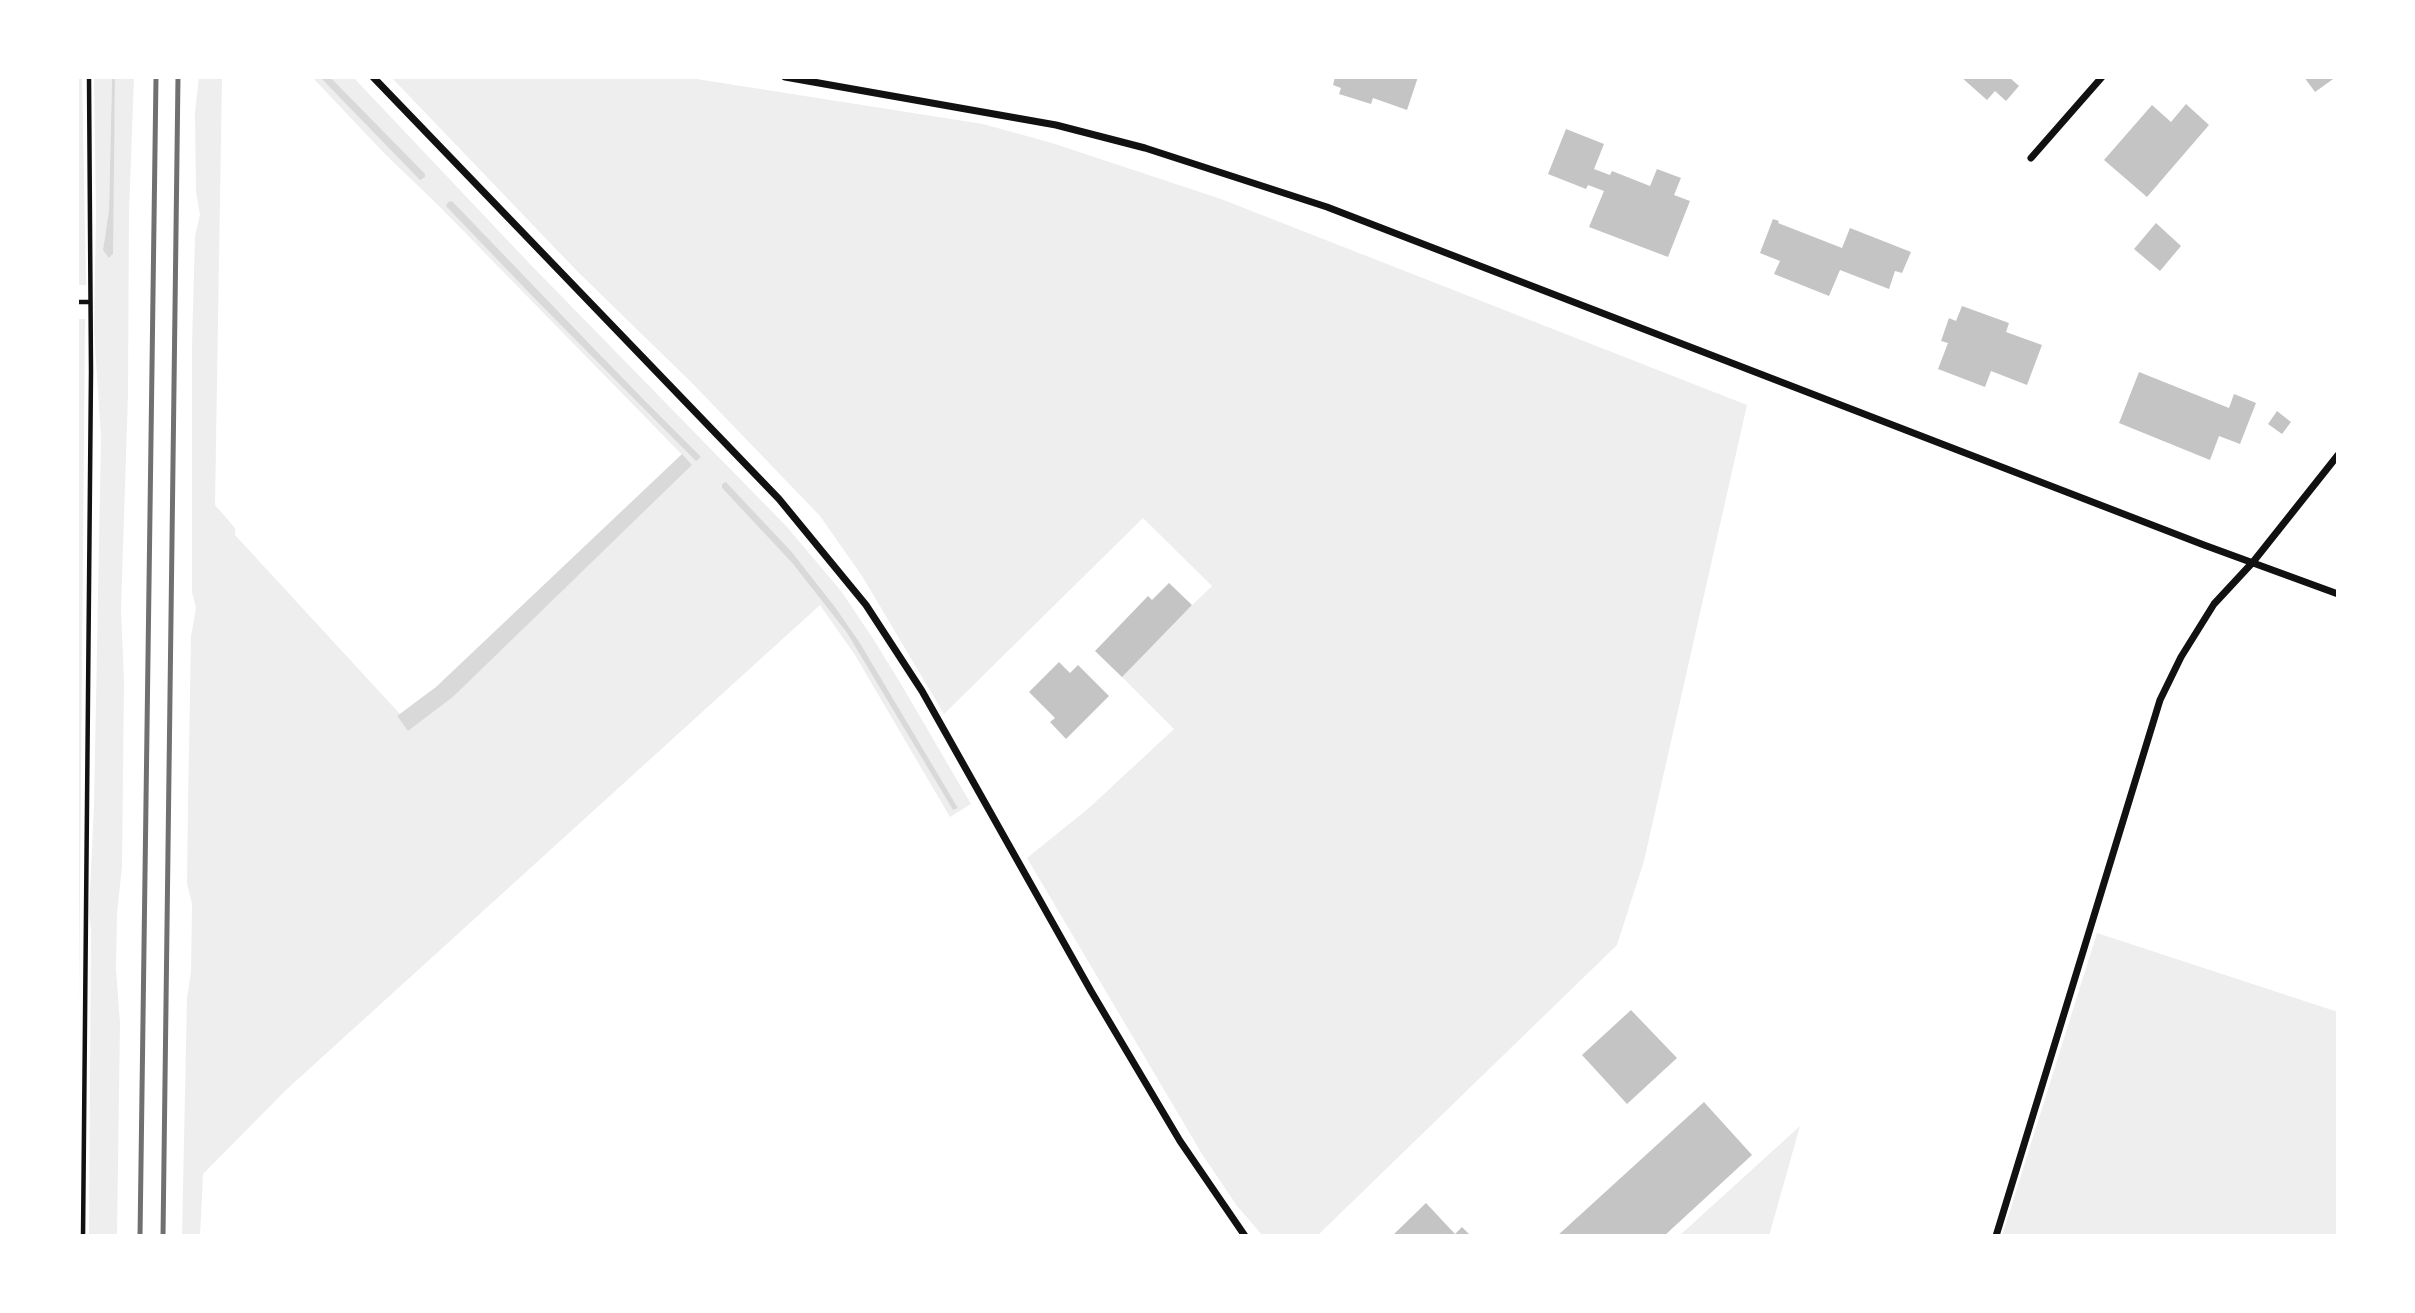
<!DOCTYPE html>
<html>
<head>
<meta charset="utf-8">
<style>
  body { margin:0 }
  #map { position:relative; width:2415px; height:1313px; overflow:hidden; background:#fff; font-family:Cabin,sans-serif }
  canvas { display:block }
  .frame { position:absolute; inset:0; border:79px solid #fff; pointer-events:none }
</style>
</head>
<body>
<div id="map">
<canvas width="2415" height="1313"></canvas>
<div class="frame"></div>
</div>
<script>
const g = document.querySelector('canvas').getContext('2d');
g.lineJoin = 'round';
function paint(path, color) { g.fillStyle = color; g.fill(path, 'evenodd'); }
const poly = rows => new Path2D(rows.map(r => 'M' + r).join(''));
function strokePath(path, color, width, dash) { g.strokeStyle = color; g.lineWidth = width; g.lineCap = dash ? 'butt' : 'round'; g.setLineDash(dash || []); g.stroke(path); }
paint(poly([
  [77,77,82,77,86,285,77,285],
  [94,77,112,77,109,210,104,242,112,257,115,77,134,77,129,212,128,394,121,609,124,681,122,867,117,913,116,969,120,1023,117,1236,89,1236,91,930,89,913,94,806,101,438,94,330,96,213],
  [199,77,222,77,215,505,235,528,235,535,400,714,397,716,408,731,453,697,692,465,439,206,385,154,312,77,320,77,422,179,381,130,330,77,353,77,528,262,787,527,841,591,872,637,901,684,971,804,950,817,855,655,820,605,286,1090,203,1174,200,1236,182,1236,187,998,191,972,192,904,187,883,188,805,191,636,196,608,192,592,192,344,195,236,200,215,196,191,195,113],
  [452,201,601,355,697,461,537,301,447,206,448,202],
  [727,483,791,551,835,607,860,643,958,808,953,810,847,633,793,564,722,488,722,484],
  [391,77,684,77,983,124,1052,143,1221,199,1747,405,1644,861,1617,945,1317,1236,1263,1236,1237,1206,1202,1154,1027,858,1090,807,1174,729,1120,675,1212,586,1143,518,944,714,862,576,820,516,692,383,577,271],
  [77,319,85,319,77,1236],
  [2097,933,2338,1012,2338,1236,2002,1236],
  [1800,1126,1769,1236,1679,1236]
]), '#eee');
paint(poly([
  [112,77,115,77,113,254,109,258,103,250,109,210],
  [320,77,330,77,425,174,425,177,420,180],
  [452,201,641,397,701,457,696,461,537,301,446,206,448,202],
  [682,454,692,465,453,697,408,731,397,716,436,687],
  [726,482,791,551,835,607,860,643,958,808,953,810,847,633,793,564,722,488,722,484]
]), '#d9d9d9');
paint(poly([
  [1335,77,1418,77,1407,110,1373,98,1371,104,1339,94,1341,88,1333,85],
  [1961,77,2009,77,2019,86,2006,101,1995,91,1987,100],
  [2304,77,2336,77,2315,92],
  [2186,104,2209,125,2147,197,2104,160,2152,105,2171,122],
  [1566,129,1604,144,1594,169,1610,175,1612,171,1650,186,1657,169,1681,178,1674,195,1690,201,1668,257,1589,227,1604,191,1588,185,1586,189,1548,174],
  [1773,219,1779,221,1778,223,1842,248,1850,228,1911,252,1902,273,1895,271,1889,289,1840,270,1829,296,1774,274,1780,261,1760,253],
  [2156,223,2181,246,2160,271,2134,249],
  [1962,306,2009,323,2006,332,2042,345,2027,385,1991,371,1985,387,1938,369,1948,343,1941,341,1949,318,1956,321],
  [2139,372,2229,408,2234,394,2256,403,2240,444,2219,436,2210,460,2119,423],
  [2277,411,2291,422,2282,434,2268,424],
  [1169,583,1192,605,1122,677,1095,651,1148,596,1152,600],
  [1059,662,1070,673,1078,665,1109,696,1066,739,1050,722,1055,718,1029,692],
  [1631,1010,1677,1058,1627,1104,1582,1055],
  [1704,1102,1752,1155,1664,1236,1557,1236],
  [1426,1203,1455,1234,1462,1227,1471,1236,1392,1236]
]), '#c4c4c4');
strokePath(poly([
  [77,302,90,302],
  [83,1236,91,372,89,77]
]), '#111', 4.5);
strokePath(poly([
  [373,77,779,499,866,605,922,691,1091,991,1180,1141,1245,1236],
  [785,77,1056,125,1145,148,1327,207,2204,545,2338,594],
  [2031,158,2102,77],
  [1996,1236,2160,700,2181,657,2214,604,2253,562,2338,455]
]), '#111', 7);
strokePath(poly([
  [140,1236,156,77],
  [163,1236,178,77]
]), '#707070', 5);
</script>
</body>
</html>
